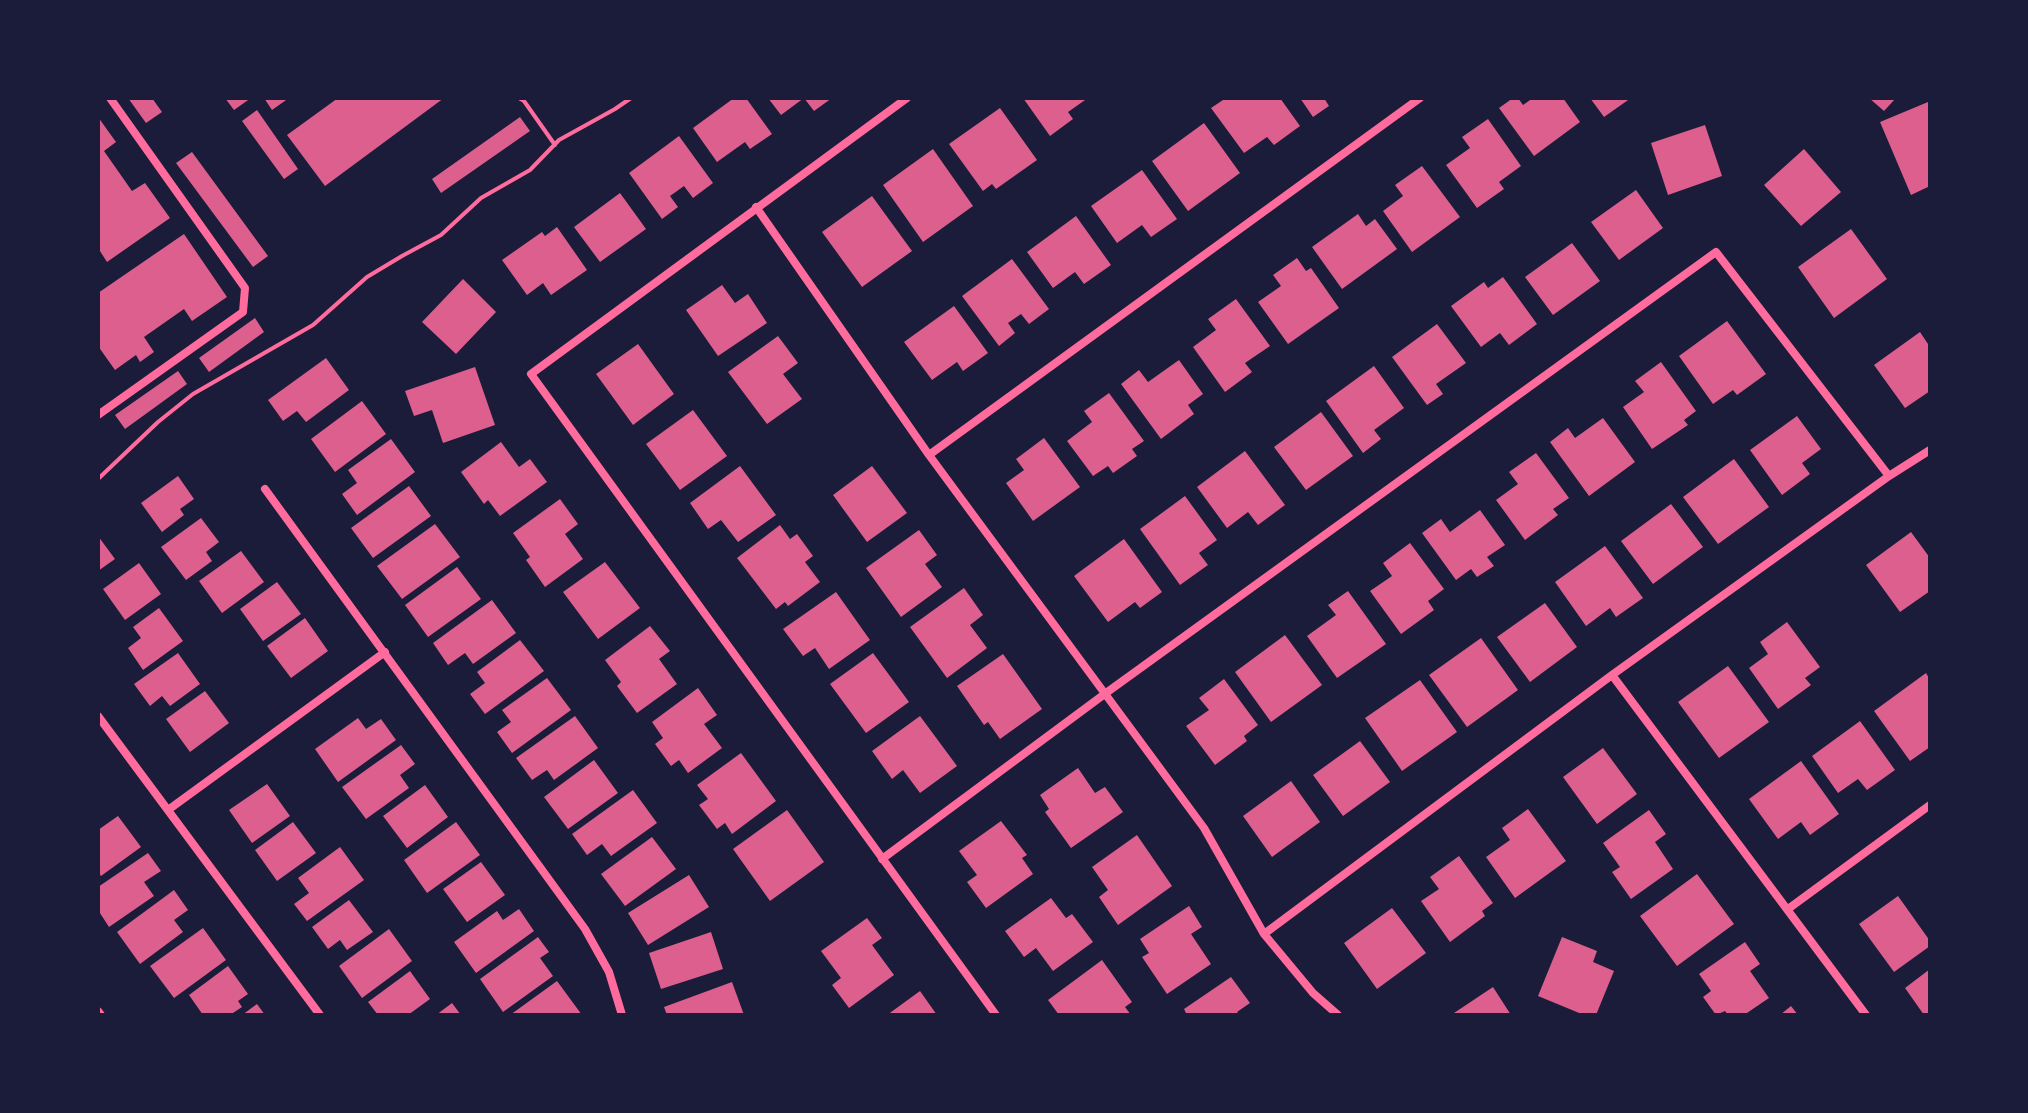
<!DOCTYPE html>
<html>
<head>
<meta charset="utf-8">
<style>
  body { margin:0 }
  #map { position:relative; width:2028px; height:1113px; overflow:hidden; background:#1b1b3a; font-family:"Titillium Web",sans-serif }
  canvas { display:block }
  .frame { position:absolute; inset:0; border:100px solid #1b1b3a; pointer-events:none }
</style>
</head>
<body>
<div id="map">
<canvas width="2028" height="1113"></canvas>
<div class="frame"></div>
</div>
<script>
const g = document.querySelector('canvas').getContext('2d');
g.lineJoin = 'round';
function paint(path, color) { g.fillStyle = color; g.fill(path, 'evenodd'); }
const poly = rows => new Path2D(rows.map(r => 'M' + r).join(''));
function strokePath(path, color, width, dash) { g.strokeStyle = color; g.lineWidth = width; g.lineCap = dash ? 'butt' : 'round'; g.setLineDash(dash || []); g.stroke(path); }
paint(poly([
  [128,98,152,98,162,112,146,123],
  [225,98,251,98,234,110],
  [264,98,289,98,272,110],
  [338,98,444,98,325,186,287,135],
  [734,98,746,98,772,134,750,149,745,142,717,162,693,128],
  [768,98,832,98,814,111,804,98,781,115],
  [1023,98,1088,98,1068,112,1073,119,1050,136],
  [1226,98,1280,98,1300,126,1274,145,1267,137,1244,153,1211,108],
  [1300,98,1324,98,1329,106,1313,117],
  [1513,98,1518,98,1523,105,1533,98,1563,98,1580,122,1534,156,1499,108],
  [1590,98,1631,98,1604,117],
  [1869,98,1896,98,1884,111],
  [1928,102,1930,107,1930,186,1911,195,1880,122],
  [1000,108,1037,160,996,189,992,184,983,191,949,144],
  [257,110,298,169,284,179,242,121],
  [98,117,116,142,104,151,132,191,145,183,170,218,107,262,98,248],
  [520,117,530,131,441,193,432,179],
  [1488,119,1521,166,1499,182,1504,189,1477,208,1446,165,1470,148,1462,137],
  [1204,123,1240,173,1188,211,1152,161],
  [1705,125,1722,176,1668,195,1651,143],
  [679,136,713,183,693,198,684,186,670,196,678,207,662,219,629,173],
  [933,149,973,206,923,242,883,185],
  [1804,149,1841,192,1801,226,1764,185],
  [192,152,268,256,253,267,176,163],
  [1422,166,1460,217,1412,252,1383,211,1403,196,1395,185],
  [1142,170,1177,219,1151,237,1142,225,1117,243,1091,206],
  [1636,190,1663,228,1619,260,1591,222],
  [620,193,646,229,600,262,574,227],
  [872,196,912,251,862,287,822,232],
  [1358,214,1366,226,1375,219,1397,249,1342,289,1312,247],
  [1076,216,1111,265,1084,284,1075,272,1053,288,1027,252],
  [557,227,587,270,551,295,543,283,527,295,502,260,542,232,545,236],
  [1851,229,1887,279,1834,318,1798,267],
  [184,234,227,297,192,321,184,309,144,337,154,352,140,362,136,355,115,370,98,346,98,293],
  [1572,243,1600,281,1553,315,1525,277],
  [1297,258,1306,271,1311,268,1339,308,1288,344,1258,302,1281,286,1273,275],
  [1012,259,1049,309,1029,324,1021,314,1008,323,1015,333,999,346,962,296],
  [1503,277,1537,324,1509,345,1500,333,1481,347,1451,306,1484,282,1488,288],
  [463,279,496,312,456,354,422,322],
  [722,285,735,303,748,294,767,323,718,356,686,310],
  [1236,299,1270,346,1245,363,1252,372,1225,392,1193,347,1216,330,1208,319],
  [954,306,988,353,963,371,957,362,932,380,904,342],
  [255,318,264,332,209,372,199,358],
  [1727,321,1766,374,1737,395,1733,390,1713,404,1679,356],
  [1437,324,1466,363,1436,384,1443,394,1427,405,1392,357],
  [1920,332,1930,347,1930,391,1905,408,1874,365],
  [778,336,798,363,783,374,802,399,767,424,728,372],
  [638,344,674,394,633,425,596,374],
  [326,358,349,390,306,422,297,411,283,421,268,400],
  [1179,360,1203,394,1188,405,1194,414,1161,439,1121,384,1139,370,1148,382],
  [1661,362,1696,411,1684,420,1688,425,1652,449,1623,407,1644,392,1635,381],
  [1374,366,1404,408,1374,430,1381,439,1363,453,1326,401],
  [475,367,495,425,443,443,432,410,414,416,405,391],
  [178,371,187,384,125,429,115,415],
  [1109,393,1144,441,1132,449,1137,456,1113,473,1108,466,1093,476,1067,441,1092,422,1084,411],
  [362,401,386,434,335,472,311,439],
  [693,410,727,456,680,490,646,444],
  [1321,412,1353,456,1306,490,1274,447],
  [1797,416,1821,449,1802,463,1810,474,1782,495,1750,450],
  [1603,418,1635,462,1589,496,1550,442,1568,428,1575,438],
  [1044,438,1080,487,1033,521,1006,483,1024,470,1016,459],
  [391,439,415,472,357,515,342,494,357,483,348,470],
  [501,442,519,467,530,459,547,482,500,516,488,500,484,504,461,472],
  [1245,451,1285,505,1258,525,1248,512,1227,528,1197,487],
  [1536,453,1569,498,1553,509,1558,515,1525,540,1496,500,1518,484,1509,472],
  [1734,459,1769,507,1718,544,1683,497],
  [740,466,776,515,738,542,721,520,708,529,690,503],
  [872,466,907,513,867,542,833,495],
  [178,476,194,499,180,509,184,515,162,532,141,503],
  [409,486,431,516,373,558,351,528],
  [1185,496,1217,540,1199,553,1208,565,1180,585,1140,529],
  [560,499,578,524,565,534,583,559,545,587,526,560,530,557,513,533],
  [1671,504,1703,547,1653,584,1621,541],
  [1480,510,1505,545,1487,557,1494,566,1477,577,1471,569,1456,580,1422,533,1441,519,1450,532],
  [201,518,219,542,206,552,212,561,186,580,161,547],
  [435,524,460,557,402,599,377,566],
  [780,525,790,539,797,534,813,556,805,562,820,582,788,606,785,602,776,609,737,558],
  [919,530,937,555,925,564,942,587,901,617,866,568],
  [1911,532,1930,558,1930,591,1900,612,1866,565],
  [98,536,115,559,98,571],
  [1124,539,1162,592,1140,608,1135,602,1108,622,1074,576],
  [1410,543,1444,589,1428,601,1434,610,1401,634,1370,591,1392,576,1383,563],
  [1605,546,1643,598,1616,617,1610,608,1586,626,1555,582],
  [241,551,264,582,222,613,199,581],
  [605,562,640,608,598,639,563,592],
  [139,563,161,594,125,620,103,589],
  [457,567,481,599,428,637,405,605],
  [277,582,301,614,263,641,240,609],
  [964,588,983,615,970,625,987,648,947,678,910,627],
  [1348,591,1386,644,1337,678,1307,636,1336,615,1328,605],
  [836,592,870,640,829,669,815,648,803,656,783,629],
  [492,600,516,633,473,664,465,653,448,665,433,643],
  [1545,603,1577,647,1530,682,1497,637],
  [159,608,183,641,143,670,128,648,141,638,133,627],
  [305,618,328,651,291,678,267,646],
  [1787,622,1820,667,1805,678,1811,685,1778,709,1749,668,1768,654,1760,642],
  [650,626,670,651,659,659,677,684,637,713,617,686,621,682,605,660],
  [1285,635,1322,685,1271,722,1235,672],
  [1481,638,1518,690,1467,727,1429,675],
  [520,640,544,671,485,714,470,694,485,683,477,672],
  [178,653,200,684,170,706,162,696,150,706,134,684],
  [873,653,909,702,866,733,830,684],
  [1003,654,1042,709,1000,739,988,722,984,725,957,686],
  [1728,666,1769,722,1719,758,1678,702],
  [1926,673,1930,680,1930,747,1910,761,1874,711],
  [547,678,571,710,512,753,497,732,511,722,502,710],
  [1224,679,1258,725,1244,736,1247,741,1215,765,1186,726,1209,710,1199,698],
  [1420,680,1457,732,1402,771,1365,718],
  [698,688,717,715,704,724,722,748,688,773,679,760,671,766,655,744,663,738,652,722],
  [205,691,229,723,190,752,166,719],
  [575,716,598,748,554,780,547,770,532,780,516,758],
  [920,716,957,766,920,793,903,770,892,779,872,751],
  [358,718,366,729,381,719,396,740,338,782,315,749],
  [1860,721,1895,770,1867,790,1858,779,1838,793,1812,756],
  [1360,741,1390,782,1343,816,1313,775],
  [401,745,415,764,400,775,409,788,366,819,342,787],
  [1603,748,1637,794,1597,824,1563,777],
  [741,753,776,801,732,834,725,823,717,829,699,805,708,799,697,785],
  [594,760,618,793,568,829,544,797],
  [1801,761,1839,814,1810,835,1801,822,1778,839,1749,799],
  [1078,768,1095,793,1105,787,1123,812,1071,848,1045,812,1049,809,1040,795],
  [1291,781,1320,822,1272,857,1243,816],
  [267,784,290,816,252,843,229,810],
  [425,785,448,817,407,848,383,816],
  [633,790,657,823,611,856,602,844,587,855,572,834],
  [1528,809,1566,861,1515,898,1486,857,1510,840,1502,828],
  [787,810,824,862,770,901,733,849],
  [1649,810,1666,834,1655,842,1673,869,1631,899,1612,872,1620,867,1603,843],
  [118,816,141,847,101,876,98,872,98,830],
  [1001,821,1027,855,1022,858,1033,874,986,908,967,882,977,875,959,851],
  [293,822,316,853,277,881,255,850],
  [456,822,480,855,427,893,404,860],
  [1137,835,1172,886,1118,925,1099,897,1108,890,1092,867],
  [652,837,676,869,625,906,601,874],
  [340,847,364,880,307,921,294,904,309,893,298,878],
  [148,853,161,871,144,882,154,896,109,927,98,910,98,887],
  [1459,856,1493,903,1482,911,1485,916,1450,942,1421,901,1439,889,1430,877],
  [481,862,505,895,467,922,443,889],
  [1697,874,1734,924,1677,966,1640,916],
  [689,875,709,907,648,945,628,913],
  [174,890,188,910,174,920,183,932,140,964,117,932],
  [1898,896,1930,941,1930,946,1894,972,1859,924],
  [1051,898,1066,918,1072,914,1093,942,1053,971,1036,948,1024,957,1005,931],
  [349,900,373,932,347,950,340,940,328,949,312,927],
  [1189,906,1202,927,1191,934,1211,964,1167,994,1142,957,1149,953,1140,939],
  [1392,908,1426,953,1377,989,1344,943],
  [519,909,534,931,476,973,454,942,497,911,503,920],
  [867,918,882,938,872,945,894,975,849,1008,832,985,841,978,821,951],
  [203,928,226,960,174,998,150,966],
  [389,929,412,961,362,998,339,966],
  [711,932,723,969,661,989,649,953],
  [538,937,549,952,540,958,553,976,503,1012,480,979],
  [1562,937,1597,951,1593,962,1614,971,1596,1015,1584,1015,1538,996],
  [1745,942,1760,964,1750,971,1769,998,1744,1015,1728,1015,1725,1011,1716,1015,1703,997,1711,991,1699,974],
  [1102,960,1132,1002,1125,1007,1131,1015,1059,1015,1048,1000],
  [228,966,248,994,238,1001,242,1007,230,1015,203,1015,189,995],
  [1930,969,1930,1015,1924,1015,1905,988],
  [410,971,430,999,408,1015,378,1015,368,1002],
  [1231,977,1250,1003,1237,1012,1240,1015,1187,1015,1184,1009],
  [557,981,582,1015,510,1015],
  [732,982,744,1015,667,1015,664,1007],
  [1493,987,1511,1015,1451,1015],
  [920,991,937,1015,887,1015],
  [452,1003,461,1015,436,1015],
  [257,1004,265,1015,242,1015],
  [1791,1006,1798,1015,1780,1015]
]), '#dd5f8e');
strokePath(poly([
  [519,98,524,101,555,145],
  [98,479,158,422,193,394,313,325,367,277,402,256,441,235,481,198,530,170,559,140,615,109,631,98]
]), '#ff6b9d', 4);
strokePath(poly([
  [907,98,531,374,996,1015],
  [756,207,929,455,1204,828,1264,934,1313,993,1338,1015],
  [98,415,243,312,245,288,110,98],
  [929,455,1420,98],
  [265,489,585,929,609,972,622,1015],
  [1612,675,1866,1015],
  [98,716,320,1015],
  [168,810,385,652],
  [882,859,1106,693,1716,252,1889,476],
  [1788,909,1930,805],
  [1264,934,1612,675,1889,476,1930,450],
  [98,1011,101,1015]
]), '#ff6b9d', 8);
</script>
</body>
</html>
